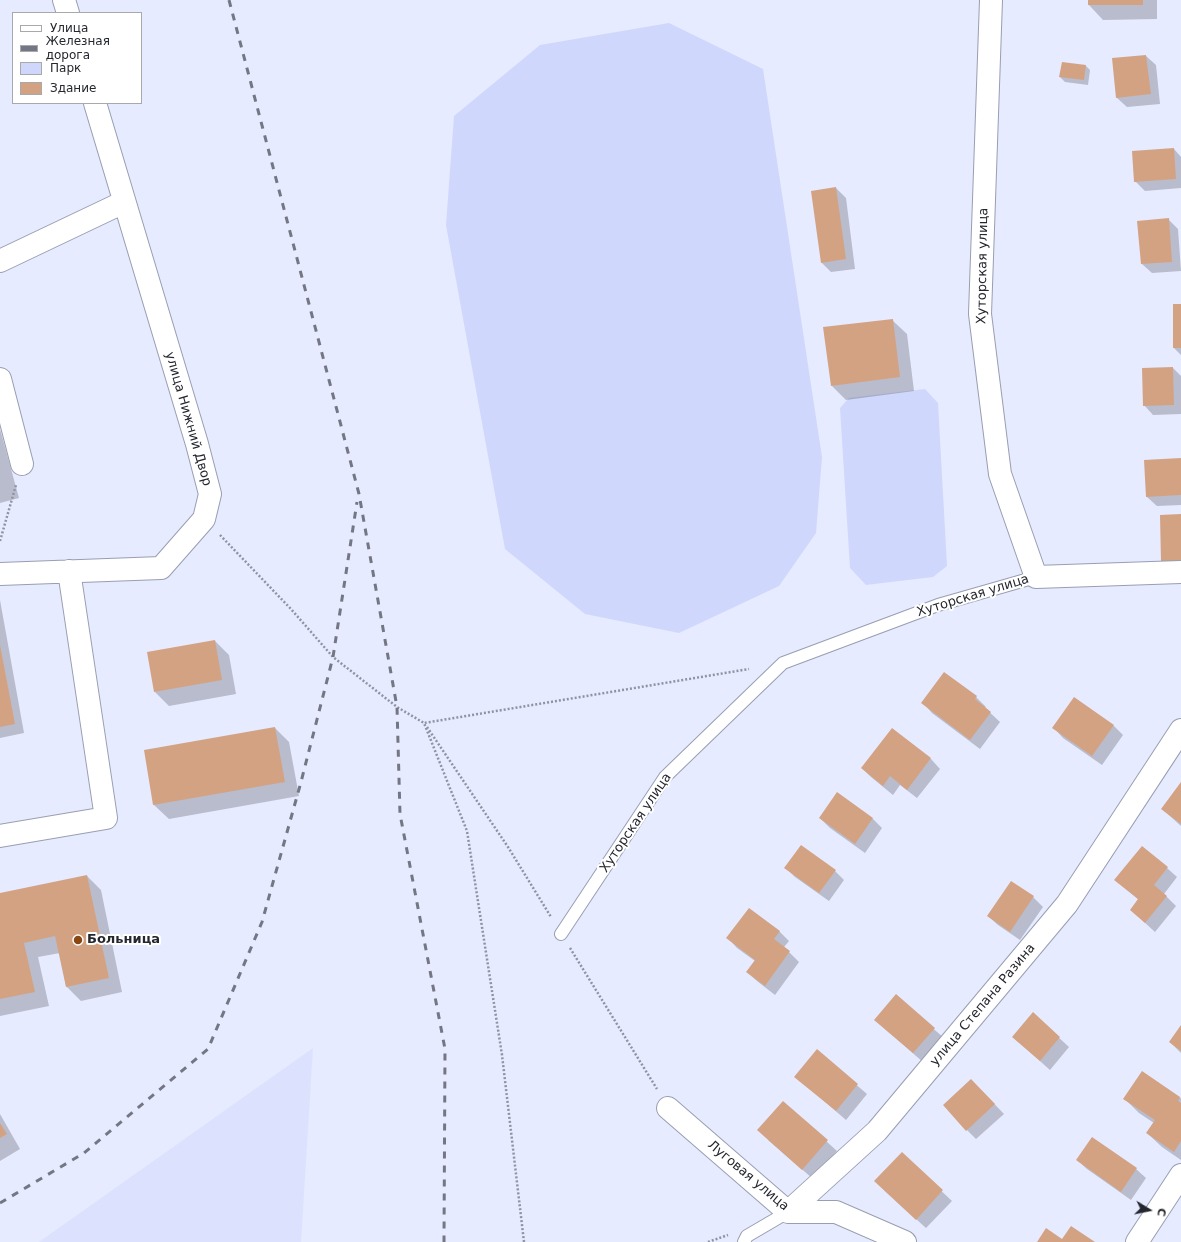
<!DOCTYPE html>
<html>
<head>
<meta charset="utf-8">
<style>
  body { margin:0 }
  #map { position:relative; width:1181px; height:1242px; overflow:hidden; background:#e6ebff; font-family:"DejaVu Sans",sans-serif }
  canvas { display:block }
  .legend { position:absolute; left:12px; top:12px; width:130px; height:92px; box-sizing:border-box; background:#fff; border:1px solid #a8a9ab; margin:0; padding:5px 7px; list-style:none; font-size:12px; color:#25272e }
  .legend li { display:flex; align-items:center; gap:8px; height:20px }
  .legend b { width:20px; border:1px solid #a8a9ab }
  .north { position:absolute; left:1129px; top:1190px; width:40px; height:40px; -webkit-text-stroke:3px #fff; paint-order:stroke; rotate:100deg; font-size:11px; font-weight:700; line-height:16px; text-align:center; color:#25272e }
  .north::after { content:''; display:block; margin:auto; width:14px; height:18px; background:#25272e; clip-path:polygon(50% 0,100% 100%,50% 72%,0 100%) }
</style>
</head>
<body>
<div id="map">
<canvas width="1181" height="1242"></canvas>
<ul class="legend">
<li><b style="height:5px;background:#fff"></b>Улица</li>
<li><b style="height:5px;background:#747783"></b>Железная дорога</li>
<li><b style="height:11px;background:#cfd7fc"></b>Парк</li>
<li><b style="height:11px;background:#d3a283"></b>Здание</li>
</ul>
<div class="north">С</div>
</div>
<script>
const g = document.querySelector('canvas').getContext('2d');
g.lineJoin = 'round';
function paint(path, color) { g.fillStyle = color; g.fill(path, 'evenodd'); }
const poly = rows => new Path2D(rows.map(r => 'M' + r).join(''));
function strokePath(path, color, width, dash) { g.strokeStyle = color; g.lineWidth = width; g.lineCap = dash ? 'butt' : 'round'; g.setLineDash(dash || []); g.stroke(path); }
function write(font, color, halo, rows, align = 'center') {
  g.font = font + ' "DejaVu Sans",sans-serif'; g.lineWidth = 4; g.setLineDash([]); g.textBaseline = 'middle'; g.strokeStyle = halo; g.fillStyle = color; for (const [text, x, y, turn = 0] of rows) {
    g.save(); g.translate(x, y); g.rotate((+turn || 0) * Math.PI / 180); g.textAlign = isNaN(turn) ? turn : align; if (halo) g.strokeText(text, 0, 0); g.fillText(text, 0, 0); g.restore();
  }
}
paint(poly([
  [313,1048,301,1242,39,1242]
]), '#dce2fe');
paint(poly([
  [669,23,763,69,822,457,816,533,779,586,679,633,585,614,505,549,446,225,454,116,540,45],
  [925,389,938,403,947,566,933,577,866,585,850,568,840,408,849,398]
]), '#cfd7fc');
paint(poly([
  [1089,0,1157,0,1157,19,1103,20,1089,5],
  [1146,56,1156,65,1160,104,1127,107,1117,98,1113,59],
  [1086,66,1090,70,1088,85,1065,82,1060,77],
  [1174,149,1181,157,1181,188,1145,191,1135,181],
  [836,188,846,198,855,269,831,272,822,263],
  [1168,219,1178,229,1181,271,1152,273,1142,264],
  [1181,305,1181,355,1174,348],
  [892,320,907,334,914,391,846,400,832,386],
  [1173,368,1181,376,1181,414,1153,415,1144,405],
  [0,429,19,498,0,503],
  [1181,459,1181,505,1157,506,1147,497],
  [0,600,24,733,0,738],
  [215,641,229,655,236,694,169,706,155,692],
  [976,697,986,707,985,708,1000,722,980,749,932,713,923,703],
  [1114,726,1123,735,1102,765,1063,738,1054,728],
  [275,728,289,742,299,796,169,819,154,805,145,751],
  [892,729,931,759,940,769,917,798,900,785,893,795,871,777,862,768],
  [1181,784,1181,826,1162,809],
  [838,794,873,819,882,828,865,853,830,828,820,818],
  [786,868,835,871,844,880,829,901,795,877],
  [1167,868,1177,877,1164,894,1176,906,1155,932,1131,910,1139,900,1116,880],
  [87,876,101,890,122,992,81,1001,66,986,60,953,38,957,49,1006,0,1016,0,894],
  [1033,897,1043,907,1020,940,998,925,988,916],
  [779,931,789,941,784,947,799,962,775,995,757,981,747,972,755,961,737,948,728,938],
  [896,996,944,1038,923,1062,885,1029],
  [1033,1014,1069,1047,1050,1070,1013,1037],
  [1181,1027,1181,1053,1170,1042],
  [817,1051,867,1094,846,1120,795,1076],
  [981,1090,1004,1114,976,1139,967,1130],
  [1180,1097,1181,1099,1181,1160,1162,1147,1147,1133,1154,1123,1139,1113,1125,1099],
  [783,1102,837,1151,812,1178,768,1140],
  [0,1114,20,1149,0,1161],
  [902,1154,952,1201,926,1228,885,1191],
  [1077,1160,1136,1169,1146,1178,1131,1200,1087,1169]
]), '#0003');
paint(poly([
  [1088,0,1143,0,1143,5,1088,5],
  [1146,55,1151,94,1116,98,1112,58],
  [1062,62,1086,65,1084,80,1059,77],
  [1174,148,1176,179,1134,182,1132,151],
  [836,187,846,259,821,263,811,191],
  [1169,218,1172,262,1141,264,1137,221],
  [1173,304,1181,304,1181,348,1173,348],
  [893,319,900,377,831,386,823,327],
  [1173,367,1174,405,1143,406,1142,368],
  [1181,458,1181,495,1146,497,1144,460],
  [1181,514,1181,561,1161,562,1160,515],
  [215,640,222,680,154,692,147,652],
  [0,645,15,724,0,727],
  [944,672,977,696,975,699,991,712,970,740,921,703],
  [1074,697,1114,725,1092,756,1052,728],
  [275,727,285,782,153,805,144,750],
  [892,728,931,758,907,790,890,776,883,786,861,768],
  [1181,782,1181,824,1161,809],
  [837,792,873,818,855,844,819,818],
  [801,845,836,870,819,893,784,868],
  [1142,846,1168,867,1154,885,1167,896,1145,923,1130,910,1138,899,1114,880],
  [87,875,109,978,66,987,55,936,24,943,35,992,0,999,0,893],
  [1011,881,1034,896,1010,932,987,916],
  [749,908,780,931,774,939,790,951,765,986,746,972,755,960,726,938],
  [896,994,935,1028,913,1053,874,1020],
  [1033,1012,1060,1037,1040,1061,1012,1037],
  [1181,1025,1181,1051,1169,1042],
  [817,1049,858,1084,836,1111,794,1077],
  [1142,1071,1180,1097,1178,1101,1181,1103,1181,1141,1174,1152,1146,1133,1155,1120,1123,1099],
  [971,1079,995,1104,966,1131,943,1105],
  [783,1101,828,1140,802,1170,757,1130],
  [0,1123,7,1134,0,1138],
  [1092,1137,1137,1168,1121,1192,1076,1160],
  [902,1152,943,1190,916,1220,874,1181],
  [1071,1226,1095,1242,1037,1242,1046,1228,1062,1239]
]), '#d3a283');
const lane = poly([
  [561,934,665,777,783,663,938,605,1036,577],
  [744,1242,747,1236,788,1212]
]);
const street = poly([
  [64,0,68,13],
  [991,0,980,314,1000,474,1036,577,1181,572],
  [0,261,124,202],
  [0,379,22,464],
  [0,574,161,568,204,519,210,494,197,444,95,103],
  [0,836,106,818,69,571],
  [668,1108,788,1212,836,1212,905,1242],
  [788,1212,877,1131,1067,904,1181,730],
  [1137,1242,1181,1175]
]);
strokePath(lane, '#999eb1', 14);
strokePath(street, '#999eb1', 24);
strokePath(poly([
  [220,535,290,608,333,657,397,707,424,723],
  [0,541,16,485],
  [427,727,508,847,551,917],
  [570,948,657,1089],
  [524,1242,502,1055,467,831,424,723,749,669],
  [708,1242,728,1235]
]), '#8f93a1', 2.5, [2, 2]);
strokePath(lane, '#fff', 12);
strokePath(street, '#fff', 22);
strokePath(poly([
  [229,0,359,494,397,707,400,814,445,1049,444,1242],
  [0,1203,84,1153,208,1049,262,922,301,782,333,657,357,502]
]), '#747783', 3, [7, 7]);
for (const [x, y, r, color] of [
  [78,940,5,"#894813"]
]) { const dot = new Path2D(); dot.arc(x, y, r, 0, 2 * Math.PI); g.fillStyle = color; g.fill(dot); strokePath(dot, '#fff', 1.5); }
write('13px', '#25272e', '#fff', [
  ["Хуторская улица",983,266,-89],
  ["улица Нижний Двор",188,419,74],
  ["Хуторская улица",973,596,-17],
  ["Хуторская улица",636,823,-56],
  ["улица Степана Разина",983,1005,-50],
  ["Луговая улица",748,1176,40]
]);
write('bold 13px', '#25272e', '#fff', [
  ["Больница",87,940]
], 'left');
</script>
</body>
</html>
